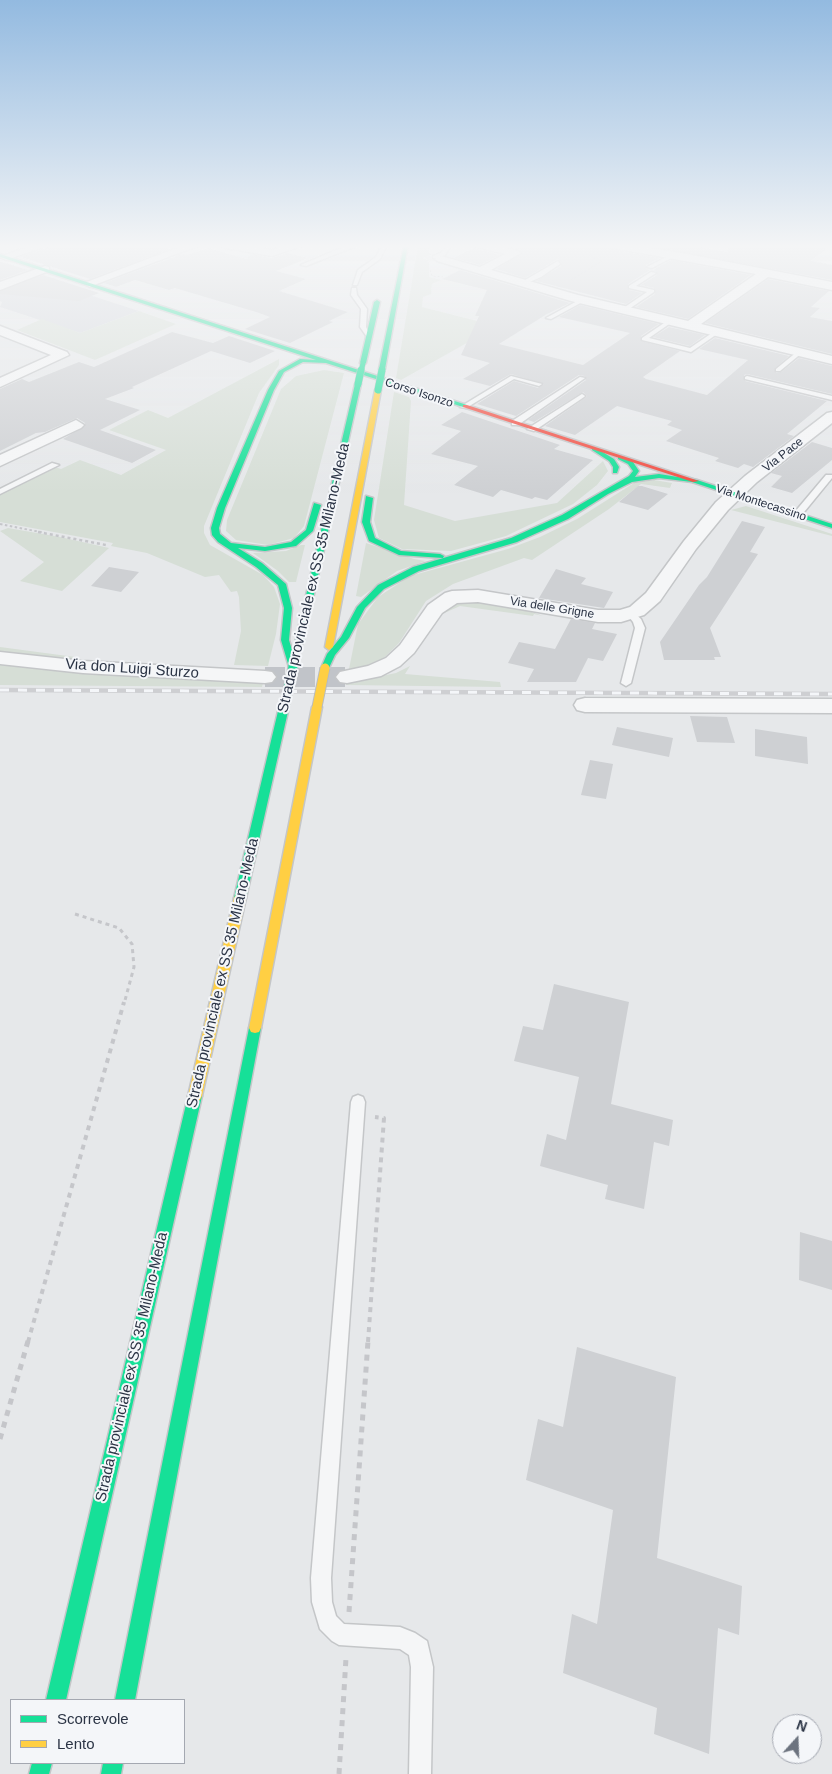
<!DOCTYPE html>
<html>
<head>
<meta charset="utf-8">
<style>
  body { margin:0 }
  #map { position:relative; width:832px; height:1774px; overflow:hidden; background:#e6e8ea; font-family:Arial,sans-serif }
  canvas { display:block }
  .legend { position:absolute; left:10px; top:1699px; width:175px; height:65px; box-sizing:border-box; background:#f4f6f9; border:1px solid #a4a8b1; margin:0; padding:6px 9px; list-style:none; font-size:15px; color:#2b3445 }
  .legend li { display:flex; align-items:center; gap:10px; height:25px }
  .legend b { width:25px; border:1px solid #a4a8b1 }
  .north { position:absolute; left:772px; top:1714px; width:50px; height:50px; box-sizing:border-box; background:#f4f6f9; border:1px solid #a4a8b1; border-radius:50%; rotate:20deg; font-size:14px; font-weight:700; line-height:20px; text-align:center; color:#2b3445 }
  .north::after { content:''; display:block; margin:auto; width:18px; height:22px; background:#6c737f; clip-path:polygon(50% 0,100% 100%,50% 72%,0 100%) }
</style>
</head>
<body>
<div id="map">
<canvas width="832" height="1774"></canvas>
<ul class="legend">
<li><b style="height:6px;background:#16e098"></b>Scorrevole</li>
<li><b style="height:6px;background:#ffcf43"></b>Lento</li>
</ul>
<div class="north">N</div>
</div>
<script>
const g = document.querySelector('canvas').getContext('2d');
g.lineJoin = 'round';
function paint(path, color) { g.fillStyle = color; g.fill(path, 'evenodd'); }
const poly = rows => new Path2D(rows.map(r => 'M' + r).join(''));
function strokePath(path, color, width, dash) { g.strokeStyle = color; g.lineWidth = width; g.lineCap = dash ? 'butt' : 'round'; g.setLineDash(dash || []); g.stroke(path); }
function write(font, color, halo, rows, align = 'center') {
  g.font = font + ' Arial,sans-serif'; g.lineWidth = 4; g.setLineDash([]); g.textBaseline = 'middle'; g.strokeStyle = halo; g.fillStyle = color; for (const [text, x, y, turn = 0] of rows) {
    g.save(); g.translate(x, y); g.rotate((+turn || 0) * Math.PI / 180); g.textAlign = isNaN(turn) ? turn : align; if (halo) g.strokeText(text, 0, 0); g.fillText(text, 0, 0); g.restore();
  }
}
paint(poly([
  [35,276,46,281,139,311,80,333,0,307,2,302,0,301,0,288]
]), '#d4d7dd');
paint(poly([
  [418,245,430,245,429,253,433,254,423,258,430,261,427,262,429,263,429,277,441,280,432,284,431,294,423,297,422,307,497,326,401,380,396,378],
  [139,311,176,324,95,360,17,330,42,319,80,333],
  [279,359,279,365,259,393,204,526,204,533,210,545,263,575,274,587,280,604,276,634,268,666,234,665,241,631,239,597,237,591,231,592,219,575,205,577,147,553,111,546,113,543,0,522,0,495,55,467,61,469,80,460,121,475,166,450,109,430,148,410,168,418],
  [324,370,344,373,304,526,294,538,268,545,236,540,226,531,227,520,281,389,296,376],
  [394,392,409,397,411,401,404,505,455,521,557,503,603,461,608,471,597,485,573,504,506,536,451,551,402,549,379,538,374,520],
  [654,480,672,483,670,488,641,484,609,509,532,560,524,558,453,584,426,601,399,643,383,659,372,666,349,669,358,624,378,597,410,576,508,549,540,537,577,519,634,483],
  [746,506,832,534,832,536,731,510],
  [8,528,60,537,109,548,62,591,20,581,44,562,0,531],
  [366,543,414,559,426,561,397,571,361,597,356,596],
  [301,545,305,545,296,582,289,582,278,571,253,553,286,551],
  [468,600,526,610,543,616,534,614,533,616,460,606,440,615,456,602],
  [0,647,75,657,63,660,0,654],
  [0,665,110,675,263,683,262,687,0,685],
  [410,666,405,674,500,682,501,687,346,685,346,683,396,673]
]), '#d6ded6');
paint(poly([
  [54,245,70,247,76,245,160,245,170,249,90,279,21,257],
  [501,245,606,245,613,250,660,258,646,265,647,269,653,270,671,260,751,275,688,319,636,307,655,294,654,288,641,285,657,275,656,271,650,270,628,284,629,290,642,293,626,304,536,281,561,266,558,259,525,278,496,269,523,253,519,249],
  [642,245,687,245,728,252,728,245,831,245,811,261,832,265,832,280],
  [475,247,477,249,500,255,480,265,454,258],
  [208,248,247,259,251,254,272,258,288,253,308,258,276,271,306,279,279,291,348,312,329,321,333,322,290,343,245,329,270,317,256,312,175,288,169,290,135,280,116,287,104,283,182,254,187,255],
  [0,262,2,262,28,270,0,280],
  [460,270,570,303,547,314,499,344,583,365,630,333,559,317,580,305,659,324,641,336,641,341,680,351,643,377,646,379,707,395,748,360,699,349,715,338,789,356,775,368,776,373,781,372,799,358,832,366,832,394,747,374,744,375,745,381,827,401,787,434,794,436,753,467,744,464,738,468,715,461,719,458,666,441,682,430,667,425,672,421,617,406,575,435,545,426,585,398,587,396,583,392,534,422,528,420,586,380,585,376,579,375,516,416,477,404,514,381,538,388,544,384,511,374,490,386,463,379,490,363,461,355,479,316,475,316,487,290,442,279],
  [43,275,99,293,79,301,0,294,0,292],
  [768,279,829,291,811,307,820,308,810,317,832,321,832,354,705,323],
  [669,327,705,335,690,346,653,337],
  [172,332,213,343,229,336,275,351,250,363,211,351,132,387,134,388,105,399,140,410,100,430,156,450,132,463,63,439,85,426,85,423,77,418,45,432,36,433,0,451,0,389,22,379,29,382,79,362,94,367],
  [462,412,560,445,554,449,593,460,547,500,535,497,532,499,501,490,493,497,454,485,478,466,431,454,461,431,441,425],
  [812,442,832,448,832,460,792,493,771,487,782,476,771,473],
  [638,486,642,486,668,494,648,510,619,502],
  [742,521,765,527,750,552,758,554,710,628,721,657,714,657,715,660,664,660,660,642,699,585,707,577],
  [109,567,139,572,121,592,91,586],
  [556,569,586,578,581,584,613,592,604,608,539,598],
  [571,619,595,623,592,629,617,634,603,661,588,658,576,682,527,682,534,669,508,663,519,642,555,649],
  [690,716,727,717,735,743,697,742],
  [617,727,673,738,669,757,612,745],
  [755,729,807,737,808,764,755,756],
  [590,760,613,764,606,799,581,795],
  [554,984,629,1002,611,1104,673,1120,669,1146,654,1142,644,1209,605,1199,608,1185,540,1166,547,1134,566,1140,579,1077,514,1061,523,1026,543,1030],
  [800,1232,832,1241,832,1290,799,1280],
  [577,1347,676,1377,657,1558,742,1586,739,1635,718,1628,709,1754,654,1734,657,1708,563,1673,572,1614,597,1624,613,1510,526,1480,538,1419,563,1427]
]), '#ced0d3');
strokePath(poly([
  [265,677,347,677]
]), '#c1c4c9', 20, [20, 10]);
const lane = poly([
  [348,245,356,246,306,266,301,265,348,245],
  [382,245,387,245,380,259,362,272,357,285,353,285,358,270,376,257,382,245],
  [447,245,452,245,445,255,440,257,443,260,433,258,433,256,441,253,447,245],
  [672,254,677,255,652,268,647,267,672,254],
  [558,261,560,264,541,277,525,284,520,283,558,261],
  [651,272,656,273,636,286,654,290,654,292,626,311,622,311,622,309,647,292,629,288,629,286,651,272],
  [352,288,356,288,357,295,367,309,366,327,371,337,367,337,360,327,361,309,351,295,352,288],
  [581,299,586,300,551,319,546,318,581,299],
  [670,319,672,322,649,338,690,348,715,331,720,332,691,352,642,340,642,338,670,319],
  [798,351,803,352,780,371,776,371,776,369,798,351],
  [511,376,542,384,539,386,514,379,466,408,460,407,511,376],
  [747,376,832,396,832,400,745,379,745,377,747,376],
  [580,377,585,378,518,425,512,425,512,421,580,377],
  [582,394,585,396,584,397,534,431,527,429,582,394],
  [52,463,59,465,0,494,0,489,52,463],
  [826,475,832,475,832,478,800,517,794,517,794,513,826,475],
  [631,610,641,619,645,628,631,683,626,686,621,683,635,628,633,622,626,613,631,610],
  [358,1095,363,1097,365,1102,331,1578,332,1602,336,1616,344,1624,400,1627,415,1633,427,1641,433,1667,431,1774,409,1774,411,1667,409,1655,400,1649,339,1645,332,1641,320,1629,312,1602,311,1578,351,1102,353,1097,358,1095]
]);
const street = poly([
  [33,245,49,245,6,260,0,257,33,245],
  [185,245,200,245,94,285,90,287,84,283,185,245],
  [220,245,243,245,272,250,288,245,304,245,272,256,225,248,220,245],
  [476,245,494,245,519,251,521,253,491,270,578,295,688,321,756,274,613,248,608,245,632,245,687,254,832,282,832,290,768,277,701,324,832,356,832,364,571,301,437,261,435,259,441,256,480,267,505,254,477,247,476,245],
  [45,266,49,267,49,271,0,290,0,282,45,266],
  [0,326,67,352,69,355,0,387,0,378,51,355,0,335,0,326],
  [832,412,832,423,757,482,728,510,696,549,660,601,644,615,621,622,598,622,478,602,457,603,442,613,414,653,400,666,381,676,347,683,340,682,336,677,340,672,368,666,386,658,400,645,428,605,445,593,452,591,478,590,598,610,620,610,630,607,646,593,684,541,716,502,745,476,827,413,832,412],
  [76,420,84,425,81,428,0,466,0,455,76,420],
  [0,652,83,661,265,671,272,672,276,677,272,682,265,683,83,673,0,664,0,652],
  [585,698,832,699,832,713,585,712,577,710,574,705,577,700,585,698]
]);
const fast = poly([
  [404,245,408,245,385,369,382,371,379,369,404,245],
  [0,254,467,405,467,407,463,407,326,363,303,362,284,372,274,390,225,508,219,528,220,534,231,543,265,547,291,542,306,530,314,503,321,505,313,531,296,546,265,551,238,548,262,563,286,584,292,608,289,640,297,667,296,669,293,670,289,667,281,640,284,608,278,585,256,567,218,542,212,535,211,528,217,508,268,390,279,371,300,359,316,360,0,257,0,254],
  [377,300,380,302,366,363,363,365,360,363,374,302,377,300],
  [358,382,361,384,303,643,299,646,295,643,355,384,358,382],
  [592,448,596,448,614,459,619,467,617,473,613,473,613,467,609,461,592,450,592,448],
  [620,456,633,462,639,471,635,477,659,474,697,480,832,524,832,528,692,482,659,478,632,482,608,494,568,519,517,542,419,571,384,589,365,608,349,638,335,655,328,670,322,670,321,668,327,654,341,637,357,607,378,585,413,567,511,538,562,515,629,476,633,471,628,464,618,459,618,457,620,456],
  [366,496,373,498,370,522,375,538,401,551,440,554,444,556,443,558,399,555,369,541,362,522,366,496],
  [284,704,289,707,246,898,244,901,240,902,236,901,234,898,279,707,284,704],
  [255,1023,259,1024,261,1028,135,1700,115,1700,249,1028,251,1024,255,1023],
  [195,1090,200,1092,202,1096,66,1700,46,1700,188,1096,190,1092,195,1090],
  [32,1763,52,1763,49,1774,29,1774,32,1763],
  [103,1763,123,1763,121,1774,101,1774,103,1763]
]);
const slow = poly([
  [378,388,381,390,333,647,329,650,325,647,375,390,378,388],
  [317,704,322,707,261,1028,259,1032,255,1033,251,1032,249,1028,312,707,317,704],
  [240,894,244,895,246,898,202,1096,200,1100,195,1102,190,1100,188,1096,234,898,236,895,240,894]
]);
const jam = poly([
  [463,405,467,405,699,481,693,482,463,407,463,405]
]);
strokePath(lane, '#c4c6c8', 3);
strokePath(street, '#c4c6c8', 3);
strokePath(fast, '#c4c6c8', 3);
strokePath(slow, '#c4c6c8', 3);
strokePath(jam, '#c4c6c8', 3);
strokePath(poly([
  [430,270,432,276,443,277],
  [571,280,602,261,589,256]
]), '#c5c6ca', 1, [2, 2]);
strokePath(poly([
  [0,524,45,533]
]), '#c5c6ca', 2, [2.5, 2.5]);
strokePath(poly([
  [38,532,106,545]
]), '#c5c6ca', 2.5, [3, 3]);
strokePath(poly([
  [75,914,119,928,132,944,134,967,124,1004]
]), '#c5c6ca', 3, [4, 4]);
strokePath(poly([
  [28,1342,124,1002],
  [368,1342,384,1118,375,1117]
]), '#c5c6ca', 4, [5, 5]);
strokePath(poly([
  [0,1439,28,1341],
  [349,1612,368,1341],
  [339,1774,346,1658]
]), '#c5c6ca', 5, [6, 6]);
paint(lane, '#f5f6f7');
paint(street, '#f5f6f7');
paint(fast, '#16e098');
paint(slow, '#ffcf43');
paint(jam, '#f24e42');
const rail = poly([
  [0,690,832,694]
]);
strokePath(rail, '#cecfd2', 4.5);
strokePath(rail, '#f4f6f9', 3, [9]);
const fastBridgeFar2 = poly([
  [361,372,363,363],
  [382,372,382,369]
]);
const fastBridgeFar1 = poly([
  [358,384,361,370],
  [378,390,382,370]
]);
const fastBridge = poly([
  [284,707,293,667]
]);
const slowBridge = poly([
  [317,707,325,668]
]);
strokePath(fastBridgeFar2, '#b8bbbf', 6, []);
strokePath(fastBridgeFar1, '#b8bbbf', 8, []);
strokePath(fastBridge, '#b8bbbf', 11, []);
strokePath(slowBridge, '#b8bbbf', 11, []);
strokePath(fastBridgeFar2, '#16e098', 5);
strokePath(fastBridgeFar1, '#16e098', 7);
strokePath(fastBridge, '#16e098', 9);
strokePath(slowBridge, '#ffcf43', 9);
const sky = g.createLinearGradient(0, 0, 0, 493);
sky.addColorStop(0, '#93bae0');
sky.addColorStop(0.5, '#f4f5f6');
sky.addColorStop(1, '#f4f5f600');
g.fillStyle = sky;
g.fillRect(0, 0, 832, 493);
write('12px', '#2b3445', '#f4f6f9', [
  ["Corso Isonzo",419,393,18],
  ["Via Pace",783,455,-38],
  ["Via Montecassino",761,503,18],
  ["Via delle Grigne",552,608,9]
]);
write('15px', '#2b3445', '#f4f6f9', [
  ["Strada provinciale ex SS 35 Milano-Meda",314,578,-77],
  ["Via don Luigi Sturzo",132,669,4],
  ["Strada provinciale ex SS 35 Milano-Meda",223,973,-77],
  ["Strada provinciale ex SS 35 Milano-Meda",132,1367,-77]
]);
</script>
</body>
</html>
